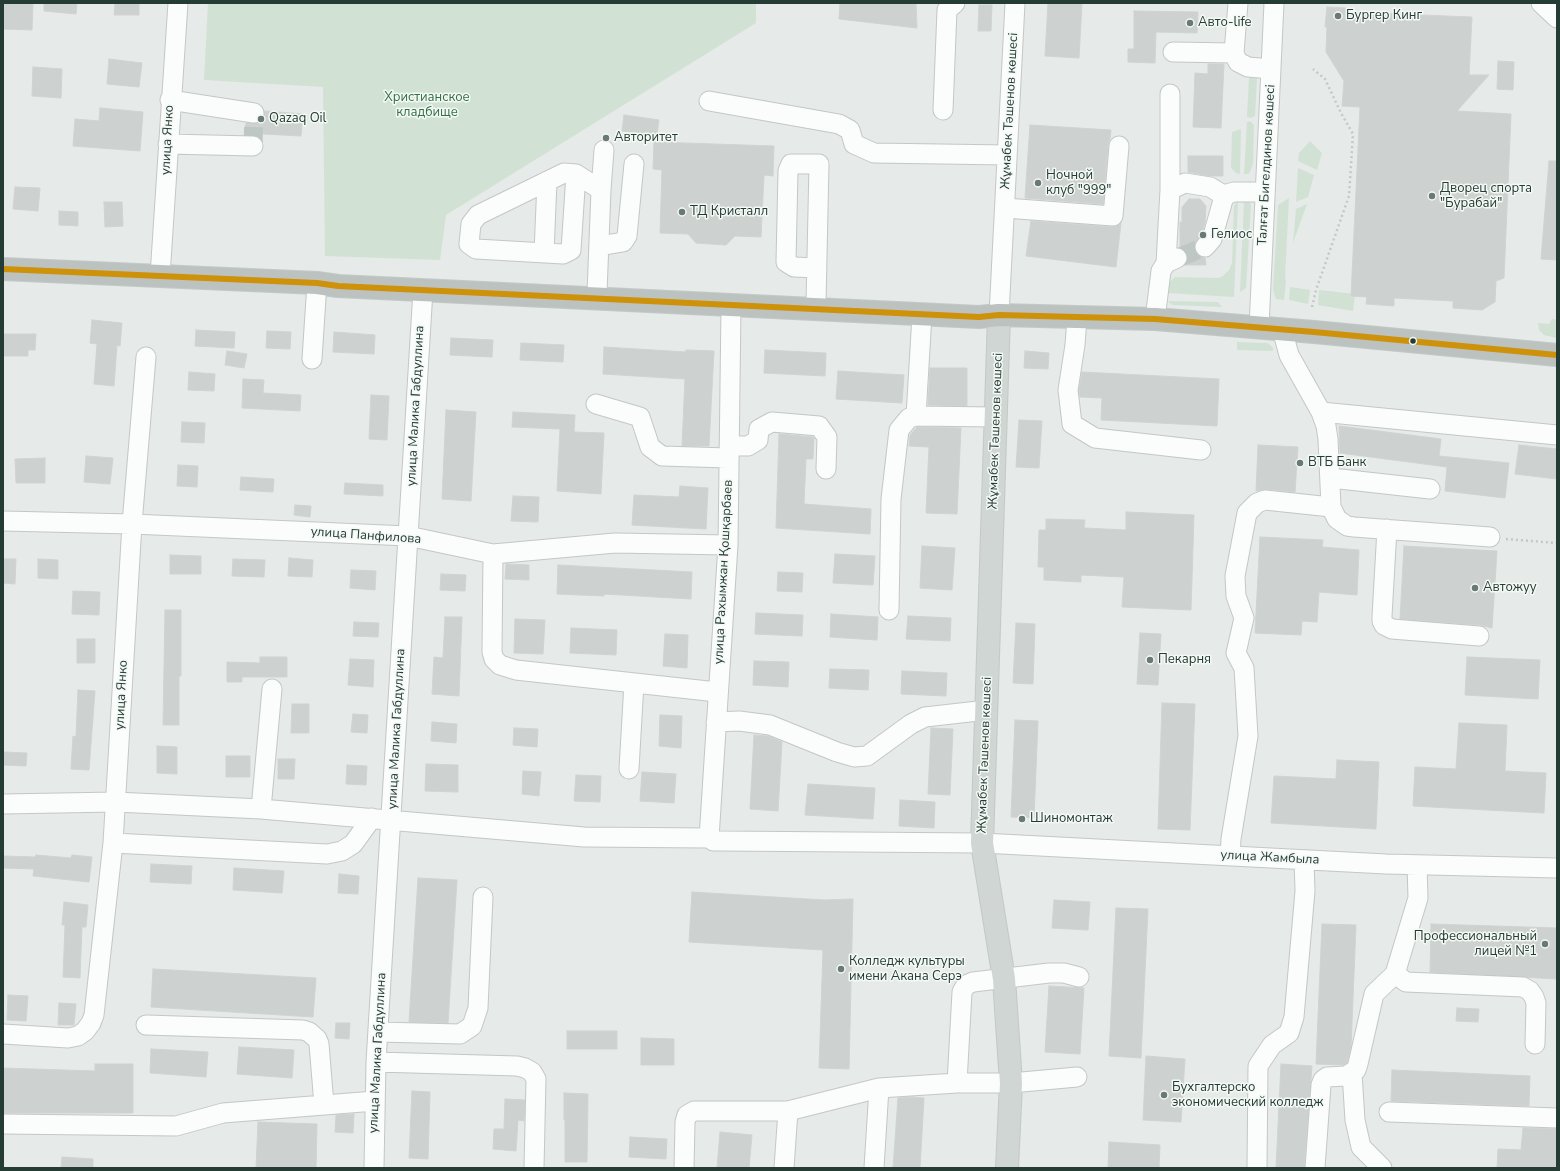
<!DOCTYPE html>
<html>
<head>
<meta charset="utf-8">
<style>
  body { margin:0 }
  #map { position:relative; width:1560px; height:1171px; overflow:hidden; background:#e6eae8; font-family:"Nunito Sans",sans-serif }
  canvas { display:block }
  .frame { position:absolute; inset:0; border:4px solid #253c34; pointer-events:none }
</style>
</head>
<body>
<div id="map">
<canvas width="1560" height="1171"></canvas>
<div class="frame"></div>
</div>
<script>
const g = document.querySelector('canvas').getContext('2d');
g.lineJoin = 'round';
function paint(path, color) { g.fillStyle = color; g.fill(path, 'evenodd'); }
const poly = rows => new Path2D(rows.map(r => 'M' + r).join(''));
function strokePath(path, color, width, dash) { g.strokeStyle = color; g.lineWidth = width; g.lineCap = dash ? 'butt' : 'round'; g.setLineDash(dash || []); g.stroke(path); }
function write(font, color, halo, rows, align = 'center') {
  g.font = font + ' "Nunito Sans",sans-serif'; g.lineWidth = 3; g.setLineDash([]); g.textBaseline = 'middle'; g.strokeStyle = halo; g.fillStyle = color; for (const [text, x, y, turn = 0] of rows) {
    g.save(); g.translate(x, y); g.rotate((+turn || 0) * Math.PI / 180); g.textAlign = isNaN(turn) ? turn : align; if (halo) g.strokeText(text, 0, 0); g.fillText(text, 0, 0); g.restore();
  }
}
paint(poly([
  [208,3,756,3,756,23,446,215,440,260,325,256,323,87,204,80],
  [1251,76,1255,76,1257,79,1255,116,1251,118,1247,117,1249,78],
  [1250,121,1254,125,1253,164,1250,172,1248,174,1244,174,1247,122],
  [1241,129,1240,174,1236,173,1231,168,1232,132],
  [1310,141,1322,153,1317,170,1298,161,1299,153],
  [1298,168,1314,175,1308,197,1296,202],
  [1289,198,1285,277,1286,282,1284,300,1276,299,1273,290,1278,205],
  [1237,201,1238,201,1234,297,1167,293,1167,284,1175,277,1218,278,1223,276,1229,270,1232,263,1234,206],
  [1244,201,1249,201,1251,205,1246,288,1240,292],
  [1307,204,1293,243,1296,209],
  [1290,287,1310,290,1308,304,1289,300],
  [1319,290,1355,294,1353,311,1318,305],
  [1168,301,1218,302,1222,307,1172,305],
  [1552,319,1557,320,1557,338,1544,335,1539,330,1538,323,1549,324],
  [1237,342,1268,343,1273,348,1273,351,1237,350]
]), '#d1e2d4');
const building = poly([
  [3,3,33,3,32,30,3,29,3,3],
  [44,3,77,3,76,14,44,11,44,3],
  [115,3,139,3,139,15,114,15,115,3],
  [840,3,916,3,917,28,839,19,840,3],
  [1048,3,1082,3,1079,58,1045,56,1048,3],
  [979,5,992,5,991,31,978,31,979,5],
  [1327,7,1346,8,1346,12,1472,17,1469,75,1489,75,1457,111,1511,114,1504,278,1496,281,1495,302,1482,310,1453,308,1453,301,1394,298,1394,306,1366,304,1367,297,1351,296,1360,107,1342,106,1344,81,1326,52,1327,27,1325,27,1327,7],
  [1134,11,1198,12,1197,33,1156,32,1155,63,1128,62,1128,49,1134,49,1134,11],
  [109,59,142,63,139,87,107,84,109,59],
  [1498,61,1514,62,1513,90,1497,89,1498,61],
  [1208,64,1224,64,1221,128,1193,127,1195,73,1208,74,1208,64],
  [33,67,62,69,61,98,32,96,33,67],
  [100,108,143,112,140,151,73,146,75,119,99,121,100,108],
  [265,111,303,114,301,136,245,133,246,123,258,123,263,120,265,111],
  [624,115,659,120,657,135,622,131,624,115],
  [1030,125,1111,130,1110,139,1108,145,1103,204,1025,198,1030,125],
  [654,142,774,146,773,176,764,175,761,237,735,236,726,245,696,243,688,234,660,233,662,170,653,169,654,142],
  [1188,156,1223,156,1223,176,1210,176,1188,172,1188,156],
  [1549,161,1557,161,1557,260,1541,259,1549,161],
  [15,187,40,188,38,211,13,209,15,187],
  [1189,199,1200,199,1206,206,1205,222,1202,234,1194,245,1195,251,1198,255,1205,258,1206,265,1185,265,1188,259,1187,254,1184,249,1180,248,1180,222,1182,222,1182,207,1189,199],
  [104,202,122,202,123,226,105,227,104,202],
  [59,211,78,212,78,226,59,225,59,211],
  [1031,221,1112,227,1117,226,1121,223,1116,267,1026,256,1031,221],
  [92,320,122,323,120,346,117,345,114,386,94,384,97,344,90,343,92,320],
  [196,330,235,332,234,348,195,346,196,330],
  [267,331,291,332,290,349,266,348,267,331],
  [334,332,375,335,374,354,333,352,334,332],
  [3,334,36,334,35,350,28,350,28,356,3,356,3,334],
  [451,338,493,340,492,357,450,355,451,338],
  [521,343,564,345,563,362,520,360,521,343],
  [604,347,686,352,686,350,714,351,709,446,682,446,685,379,603,374,604,347],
  [765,350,826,353,825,376,764,373,765,350],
  [227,351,247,354,244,368,225,365,227,351],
  [1025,351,1049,353,1048,369,1024,368,1025,351],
  [930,368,967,368,967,406,928,405,930,368],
  [838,371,904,375,902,403,836,399,838,371],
  [189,372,215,374,214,391,188,390,189,372],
  [1082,372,1219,379,1217,426,1101,420,1102,398,1080,397,1079,390,1082,372],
  [243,379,264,380,263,393,301,395,300,411,242,408,243,379],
  [371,395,389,396,387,440,369,439,371,395],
  [446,410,476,412,471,501,442,499,446,410],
  [513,412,575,415,574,432,604,433,601,494,557,491,560,429,512,427,513,412],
  [1019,420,1042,421,1039,468,1016,467,1019,420],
  [182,422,205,423,204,443,181,442,182,422],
  [1339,426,1441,439,1439,456,1509,463,1505,498,1445,491,1447,467,1340,453,1339,426],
  [917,427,961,428,957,514,926,513,929,447,909,446,910,435,917,427],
  [779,434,813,437,814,438,813,459,806,459,804,504,871,509,870,534,776,528,779,434],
  [1258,445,1298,447,1295,492,1266,489,1256,491,1258,445],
  [1519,445,1557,449,1557,479,1515,474,1519,445],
  [86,456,113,458,110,484,84,482,86,456],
  [45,458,45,483,16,483,15,459,45,458],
  [178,465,198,466,197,487,177,486,178,465],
  [241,477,274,479,273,492,240,490,241,477],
  [345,483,383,485,383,496,344,494,345,483],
  [680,486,708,488,706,529,632,525,634,495,679,497,680,486],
  [513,496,539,497,538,522,511,521,513,496],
  [295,505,311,506,310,517,294,515,295,505],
  [1126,512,1194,515,1191,610,1122,607,1124,577,1081,575,1081,582,1044,580,1044,567,1038,567,1039,530,1046,530,1046,519,1085,520,1084,528,1126,530,1126,512],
  [1260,537,1323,540,1322,547,1359,550,1357,595,1319,592,1317,622,1302,621,1301,635,1255,633,1260,537],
  [922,546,955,548,952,590,920,588,922,546],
  [1404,546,1497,551,1492,628,1480,625,1400,619,1404,546],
  [835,554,875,556,873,585,833,583,835,554],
  [170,555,201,556,201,574,170,574,170,555],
  [289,558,313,560,312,577,288,576,289,558],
  [3,559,16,559,15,584,3,583,3,559],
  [38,559,58,560,58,579,38,578,38,559],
  [233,559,265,560,264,577,232,576,233,559],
  [506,564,529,565,529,580,505,579,506,564],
  [558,565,692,572,691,599,604,594,604,596,557,594,558,565],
  [351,570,376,571,375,590,350,588,351,570],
  [778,572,803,573,802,592,777,591,778,572],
  [441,574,466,575,465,591,440,590,441,574],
  [73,591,100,592,99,615,72,614,73,591],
  [165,610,181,610,181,676,179,676,179,725,163,725,165,610],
  [756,613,803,615,802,636,755,634,756,613],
  [831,614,878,617,877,640,830,637,831,614],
  [908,616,951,618,950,641,906,639,908,616],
  [445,617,462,617,459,696,432,694,434,657,443,658,445,617],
  [515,619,545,620,543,654,514,653,515,619],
  [354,622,379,623,378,637,353,636,354,622],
  [1016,623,1035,624,1033,684,1013,683,1016,623],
  [571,628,617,630,616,655,570,653,571,628],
  [1140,633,1161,634,1158,685,1137,684,1140,633],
  [665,634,688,635,687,668,663,666,665,634],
  [77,639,95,639,95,663,77,663,77,639],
  [260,657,287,657,287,677,242,677,242,682,227,682,227,662,260,663,260,657],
  [1467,657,1540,660,1538,699,1465,695,1467,657],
  [350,659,374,660,373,687,348,685,350,659],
  [754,661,789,662,788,687,753,685,754,661],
  [830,669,869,670,868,690,829,688,830,669],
  [902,671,947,673,946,696,901,694,902,671],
  [78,690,95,691,89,770,71,769,73,736,76,737,78,690],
  [1162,703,1195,704,1190,830,1158,829,1162,703],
  [292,704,309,704,309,733,291,733,292,704],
  [353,714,368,715,367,733,351,732,353,714],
  [660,715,682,716,681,748,659,746,660,715],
  [1015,720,1038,721,1034,818,1011,817,1015,720],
  [432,722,457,724,456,743,431,741,432,722],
  [1459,723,1507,725,1505,771,1546,773,1544,813,1413,806,1415,767,1456,769,1459,723],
  [514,728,538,729,537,747,513,745,514,728],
  [931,728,953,729,950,795,928,794,931,728],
  [754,735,768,736,782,742,778,811,750,809,754,735],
  [157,746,177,747,177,774,157,773,157,746],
  [3,752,27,753,26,766,3,765,3,752],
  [226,756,250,756,250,777,226,777,226,756],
  [278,759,295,759,294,779,278,779,278,759],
  [1337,760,1379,762,1376,829,1271,823,1274,776,1336,779,1337,760],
  [426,764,458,765,458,792,425,791,426,764],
  [347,765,367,766,366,785,346,784,347,765],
  [523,771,541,772,539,796,522,794,523,771],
  [642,772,676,774,674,803,640,801,642,772],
  [576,775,601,776,600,802,574,801,576,775],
  [808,784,875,788,873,819,805,815,808,784],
  [900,800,935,802,934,828,899,826,900,800],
  [36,855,71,858,72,855,92,857,89,882,33,876,34,869,3,868,3,856,35,857,36,855],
  [151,864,192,866,191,884,150,882,151,864],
  [234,868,284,871,282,893,233,890,234,868],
  [339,874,359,876,358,894,338,893,339,874],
  [418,878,457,880,448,1023,409,1022,418,878],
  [692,892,824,900,853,899,849,1069,819,1068,823,950,689,942,692,892],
  [1054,900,1090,902,1088,930,1052,928,1054,900],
  [64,902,88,905,86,927,82,927,80,978,63,977,65,925,62,925,64,902],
  [1116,908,1148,909,1141,1058,1109,1056,1116,908],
  [1322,924,1356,925,1351,1047,1347,1063,1343,1065,1316,1064,1322,924],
  [1431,924,1557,928,1557,979,1430,972,1431,924],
  [153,969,316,978,313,1017,151,1007,153,969],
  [1049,986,1084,988,1080,1054,1045,1052,1049,986],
  [8,995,28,996,26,1021,7,1020,8,995],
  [59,1003,76,1004,74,1025,58,1025,59,1003],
  [1457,1008,1479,1009,1478,1022,1456,1021,1457,1008],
  [336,1023,350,1023,349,1039,335,1038,336,1023],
  [567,1031,617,1031,617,1049,567,1049,567,1031],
  [641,1038,674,1039,674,1065,641,1065,641,1038],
  [239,1047,294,1050,292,1078,237,1074,239,1047],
  [151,1049,208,1052,206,1077,150,1073,151,1049],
  [1146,1056,1185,1059,1181,1122,1143,1120,1146,1056],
  [95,1064,133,1064,133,1113,3,1113,3,1068,95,1071,95,1064],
  [1281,1064,1312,1066,1304,1168,1276,1168,1281,1064],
  [1392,1070,1530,1076,1529,1106,1391,1101,1392,1070],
  [412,1091,430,1092,428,1159,409,1158,412,1091],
  [564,1093,588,1094,587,1162,565,1162,565,1120,564,1120,564,1093],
  [913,1097,924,1098,920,1168,893,1168,898,1098,913,1097],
  [505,1099,525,1100,524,1121,518,1120,516,1151,493,1149,494,1129,504,1129,505,1099],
  [354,1114,353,1133,335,1132,336,1115,354,1114],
  [258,1122,317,1124,316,1168,256,1168,258,1122],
  [1523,1128,1557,1129,1557,1168,1497,1168,1498,1149,1521,1150,1523,1128],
  [720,1132,752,1135,749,1168,717,1168,720,1132],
  [630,1137,667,1139,666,1159,629,1157,630,1137],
  [1109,1142,1160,1145,1159,1168,1108,1168,1109,1142],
  [62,1157,93,1159,93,1168,61,1168,62,1157]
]);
paint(building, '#cdd1cf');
strokePath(building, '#cfd3d1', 1);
strokePath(poly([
  [253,146,254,113],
  [1180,257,1205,247]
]), '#bfc7c4', 19, [19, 10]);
const minor = poly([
  [1238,3,1234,53,1236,58,1238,62,1248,67,1271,69],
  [1541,3,1557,18],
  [1173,52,1234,53],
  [170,100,254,113],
  [709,101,839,124,850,130,854,144,874,153,1007,155],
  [943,110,947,10,955,3],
  [168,144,253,146],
  [576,174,571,250,563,254,476,249,469,244,471,224,478,215,564,173,576,174,601,190],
  [1170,190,1185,183,1210,187,1225,196],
  [1005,208,1113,216,1119,146],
  [599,246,623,242,627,236,634,164],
  [1205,247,1212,239,1223,200,1227,194,1234,192,1265,192],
  [544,253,547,181],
  [1166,263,1170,190,1170,94],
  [160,276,178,3],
  [597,293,601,190,604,150],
  [816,303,819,164,791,164,788,171,786,262,794,267,817,268],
  [999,315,1015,3],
  [1077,318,1075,345,1068,390,1072,424,1095,438,1201,450],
  [1155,319,1161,271,1166,263,1177,258],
  [1259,327,1274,3],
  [1282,329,1289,355,1321,412,1326,426,1328,439,1331,507,1337,519,1347,526,1354,527,1490,537],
  [312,359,317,283],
  [596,404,640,417,650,447,662,456,728,458],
  [1321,412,1557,435],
  [916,416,922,315],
  [729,446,748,446,758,440,759,429,772,422,819,426,827,437,826,469],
  [1331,478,1430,489],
  [3,521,132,524,408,536,493,554,615,543,728,545],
  [1387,529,1382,616,1382,621,1384,625,1392,629,1479,636],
  [493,554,492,652,494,659,500,665,516,670,717,692],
  [889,610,891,499,899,430,909,418,916,416,996,417],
  [716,722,739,721,770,725,837,752,854,757,867,756,911,724,925,717,987,710],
  [629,769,634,683],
  [3,804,116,802,261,809,584,837,709,838,713,841,720,841,982,843,1386,864,1557,868],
  [261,809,272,689],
  [709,838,728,545,731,306],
  [113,843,327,854,342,851,353,844,372,818],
  [1230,856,1231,839,1248,736,1244,668,1236,653,1244,618,1236,596,1235,576,1247,513,1257,503,1265,500,1331,507],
  [1395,974,1406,982,1523,987,1530,991,1534,997,1536,1003,1535,1044],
  [146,1025,303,1030,309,1032,317,1039,319,1044,324,1105],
  [378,1032,460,1034,472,1026,478,1008,483,897],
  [3,1034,68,1038,78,1036,85,1031,91,1023,94,1015,113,843,132,524,146,357],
  [376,1062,517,1066,525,1068,532,1072,536,1079,534,1168],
  [1352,1073,1355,1120,1361,1147,1382,1168],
  [957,1083,962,992,966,985,973,982,1049,973,1064,973,1079,977],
  [1389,1112,1557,1118],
  [3,1124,176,1126,223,1113,375,1101],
  [374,1168,376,1062,423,290],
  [684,1168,685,1122,687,1115,694,1111,788,1111,879,1088,957,1083,1011,1083,1077,1077],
  [784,1168,788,1111],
  [874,1168,879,1088],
  [1257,1168,1258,1066,1272,1045,1289,1033,1294,1017,1305,891,1304,860],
  [1315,1168,1321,1085,1323,1080,1327,1077,1346,1076,1356,1070,1358,1064,1374,994,1395,974,1418,898,1417,865]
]);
const major = poly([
  [999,315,982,843,1004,979,1011,1083,1007,1168]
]);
const highway = poly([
  [3,269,317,283,338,286,979,317,999,315,1155,319,1314,332,1557,355]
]);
strokePath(minor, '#c3c7c5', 21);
strokePath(major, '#c2c9c7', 24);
strokePath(highway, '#c2c9c7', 24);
strokePath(poly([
  [1312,307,1316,290,1349,196,1353,134,1341,113,1325,79,1313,69],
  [1506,539,1557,543]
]), '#c2cac6', 2.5, [2, 3]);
strokePath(minor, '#fbfcfc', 19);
strokePath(major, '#cfd6d3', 22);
strokePath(highway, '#bcc2c0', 22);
strokePath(poly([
  [3,269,317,283,338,286,979,317,999,315,1155,319,1314,332,1557,355]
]), '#cd910a', 6);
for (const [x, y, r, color] of [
  [1338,16,4,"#697973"],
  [1190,23,4,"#697973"],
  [261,119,4,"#697973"],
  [606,138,4,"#697973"],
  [1038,183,4,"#697973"],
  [1432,196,4,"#697973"],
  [682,212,4,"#697973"],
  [1203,235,4,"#697973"],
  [1413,341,3.5,"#253c34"],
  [1300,463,4,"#697973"],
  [1475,588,4,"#697973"],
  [1150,660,4,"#697973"],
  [1022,819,4,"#697973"],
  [1545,944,4,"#697973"],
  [841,969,4,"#697973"],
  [1164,1095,4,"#697973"]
]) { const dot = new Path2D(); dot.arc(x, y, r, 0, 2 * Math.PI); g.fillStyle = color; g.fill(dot); strokePath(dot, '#f4f9f6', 1.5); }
write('13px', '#253c34', '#f4f9f6', [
  ["Бургер Кинг",1346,16],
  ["Авто-life",1198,23],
  ["Qazaq Oil",269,119],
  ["Авторитет",614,138],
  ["Ночной",1046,176],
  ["клуб \"999\"",1046,191],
  ["Дворец спорта",1440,189],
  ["\"Бурабай\"",1440,204],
  ["ТД Кристалл",690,212],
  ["Гелиос",1211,235],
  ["ВТБ Банк",1308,463],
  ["Автожуу",1483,588],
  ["Пекарня",1158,660],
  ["Шиномонтаж",1030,819],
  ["Профессиональный",1537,937,"right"],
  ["лицей №1",1537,952,"right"],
  ["Колледж культуры",849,962],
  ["имени Акана Серэ",849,977],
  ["Бухгалтерско",1172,1088],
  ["экономический колледж",1172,1103]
], 'left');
write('13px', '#326f44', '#f4f9f6', [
  ["Христианское",427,98],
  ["кладбище",427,113]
]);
write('13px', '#253c34', '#f4f9f6', [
  ["Жұмабек Тәшенов көшесі",1010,111,-87],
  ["улица Янко",168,140,-87],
  ["Талғат Бигелдинов көшесі",1267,165,-87],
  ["улица Малика Габдуллина",416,406,-87],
  ["Жұмабек Тәшенов көшесі",996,431,-88],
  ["улица Панфилова",366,536,4],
  ["улица Рахымжан Қошқарбаев",724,572,-87],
  ["улица Янко",122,695,-87],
  ["улица Малика Габдуллина",397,729,-87],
  ["Жұмабек Тәшенов көшесі",985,755,-88],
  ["улица Жамбыла",1270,858,3],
  ["улица Малика Габдуллина",378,1053,-87]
]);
</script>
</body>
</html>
